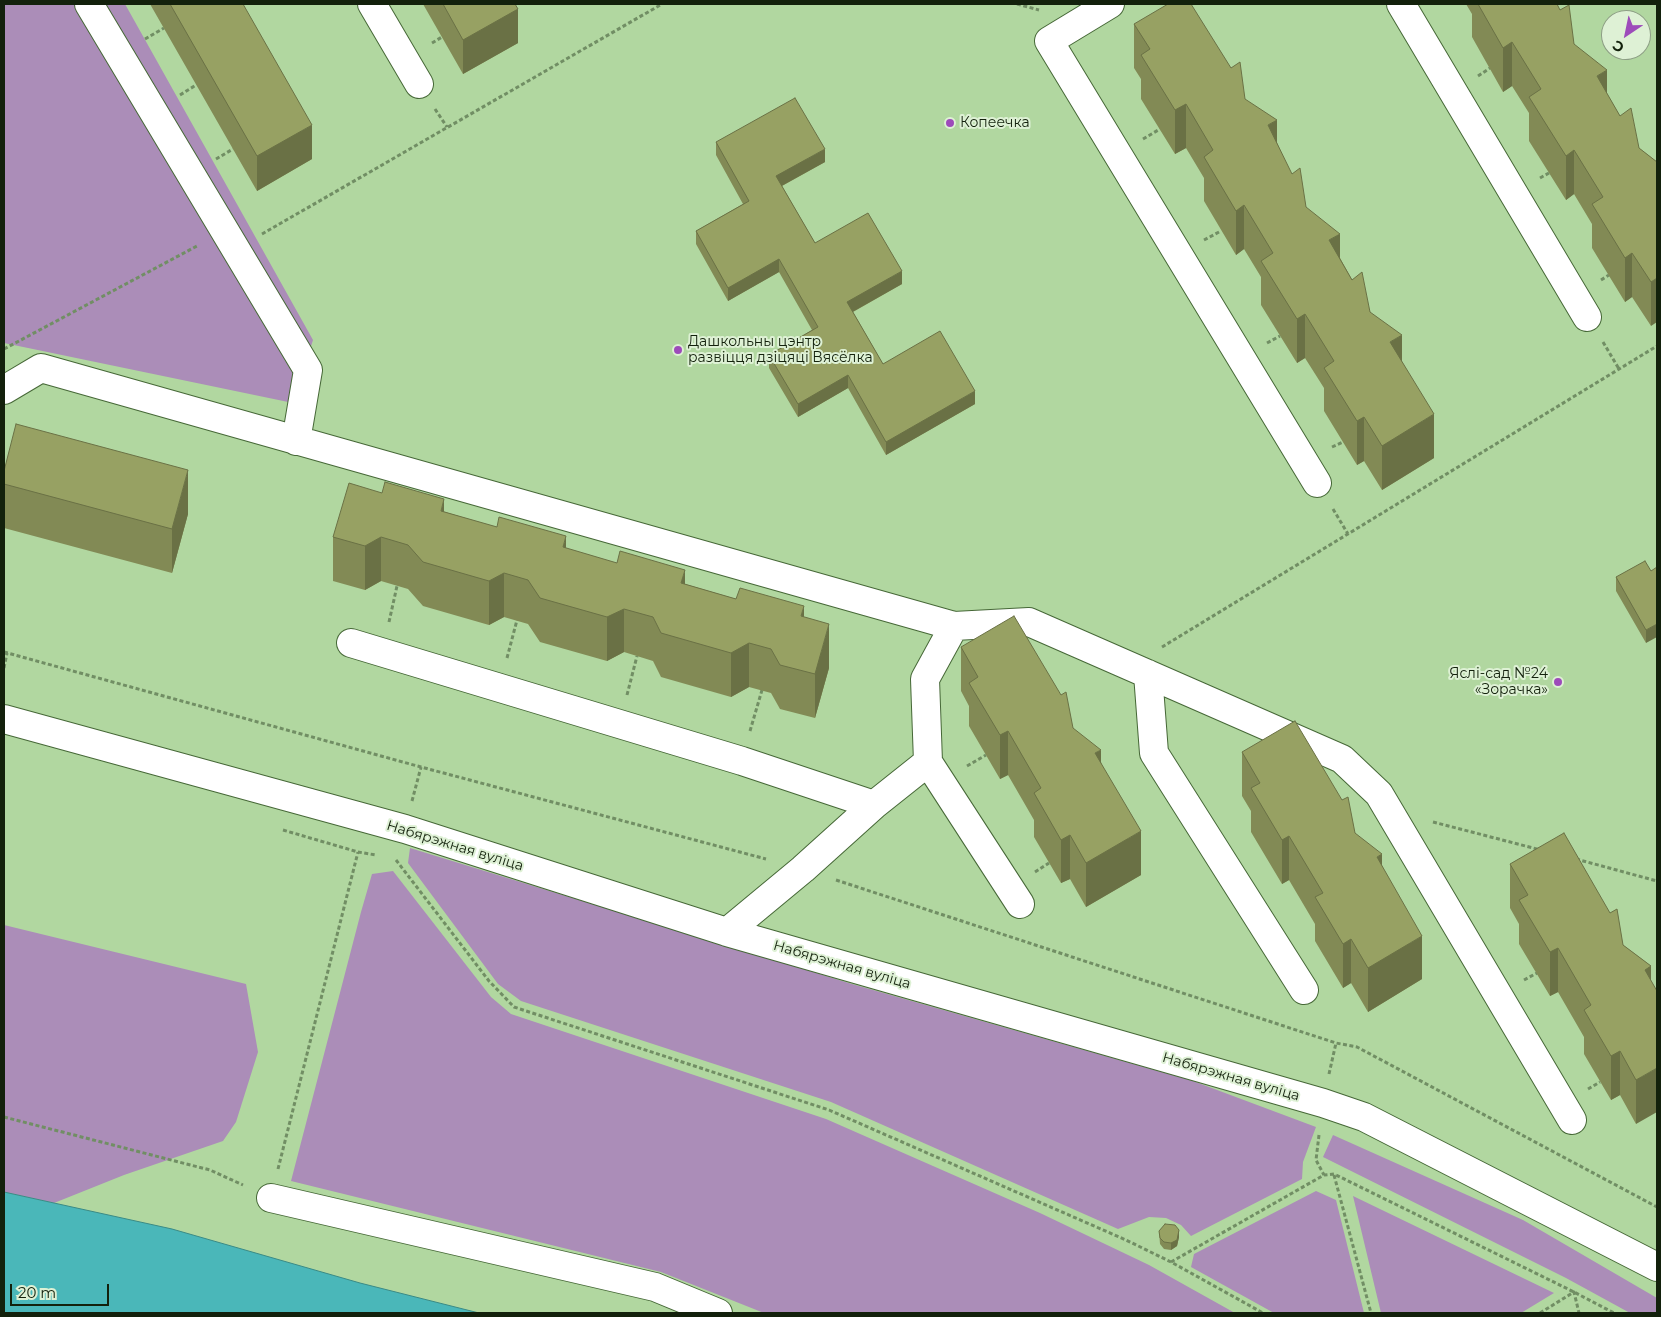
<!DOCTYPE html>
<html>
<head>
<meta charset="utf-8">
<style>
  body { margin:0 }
  #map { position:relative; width:1661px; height:1317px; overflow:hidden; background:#b1d7a0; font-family:Montserrat,sans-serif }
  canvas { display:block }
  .frame { position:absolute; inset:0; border:5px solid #13210c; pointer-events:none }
  .north { position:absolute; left:1601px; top:10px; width:50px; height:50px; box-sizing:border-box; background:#def1d5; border:1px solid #8d9e85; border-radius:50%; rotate:214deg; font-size:14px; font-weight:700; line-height:20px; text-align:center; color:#13210c }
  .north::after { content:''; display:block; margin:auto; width:18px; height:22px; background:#9d4bba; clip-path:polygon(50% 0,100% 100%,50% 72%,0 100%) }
  .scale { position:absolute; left:10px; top:1284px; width:99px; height:22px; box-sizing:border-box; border:2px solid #13210c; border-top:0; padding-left:6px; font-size:15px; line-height:18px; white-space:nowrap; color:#13210c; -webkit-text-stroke:4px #def1d5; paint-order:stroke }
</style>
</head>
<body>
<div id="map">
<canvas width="1661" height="1317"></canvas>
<div class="frame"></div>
<div class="north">С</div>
<div class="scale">20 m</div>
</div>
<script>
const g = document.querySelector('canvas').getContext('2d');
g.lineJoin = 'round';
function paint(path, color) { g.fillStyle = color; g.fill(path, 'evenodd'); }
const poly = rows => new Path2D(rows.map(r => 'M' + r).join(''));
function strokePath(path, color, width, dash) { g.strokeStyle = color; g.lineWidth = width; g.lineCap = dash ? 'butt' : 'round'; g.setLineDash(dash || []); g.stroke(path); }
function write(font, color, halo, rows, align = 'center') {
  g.font = font + ' Montserrat,sans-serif'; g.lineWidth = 4; g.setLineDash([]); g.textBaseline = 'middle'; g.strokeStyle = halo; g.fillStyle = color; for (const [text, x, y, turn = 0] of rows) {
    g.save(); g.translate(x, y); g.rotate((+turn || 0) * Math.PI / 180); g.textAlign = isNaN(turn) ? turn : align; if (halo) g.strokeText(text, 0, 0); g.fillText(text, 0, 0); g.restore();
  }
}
paint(poly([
  [4,4,125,4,313,340,293,403,4,343],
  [410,848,852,984,1193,1081,1316,1127,1303,1162,1302,1179,1191,1236,1181,1225,1166,1218,1149,1217,1118,1229,831,1102,521,1001,498,984,408,863],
  [393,871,491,997,511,1014,826,1119,1040,1213,1149,1265,1235,1313,764,1313,661,1272,291,1181,361,912,372,874],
  [4,925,246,984,258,1052,236,1122,223,1141,124,1175,54,1203,4,1192],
  [1333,1135,1523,1220,1657,1298,1657,1313,1630,1313,1566,1278,1323,1157],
  [1316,1191,1336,1200,1364,1313,1274,1313,1191,1267,1194,1254],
  [1353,1196,1554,1293,1521,1313,1381,1313]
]), '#ab8db8');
const water = poly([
  [4,1192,172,1229,360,1283,479,1313,4,1313,4,1192]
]);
paint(water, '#4ab7b9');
strokePath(water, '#3a8a85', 1);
const minor = poly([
  [89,4,308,370,296,441],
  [372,4,419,84],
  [1110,4,1049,41,1317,483],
  [1401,4,1587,317],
  [4,390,41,368,954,626,925,679,928,762,874,805,803,869,727,932],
  [954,626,1029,622,1342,759,1379,794,1572,1120],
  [351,643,742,761,874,805],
  [1148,674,1154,753,1304,990],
  [4,719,405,829,727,932,1323,1103,1364,1117,1657,1267],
  [928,762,1020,904],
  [271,1198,655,1287,718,1313]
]);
strokePath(minor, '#466837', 30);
strokePath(poly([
  [1017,4,1039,10],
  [145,39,164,28],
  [432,43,442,37],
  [1478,76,1490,68],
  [180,95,196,85],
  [435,109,447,127],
  [1143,139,1160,129],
  [216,159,233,149],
  [1540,178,1549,173],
  [262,234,662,4],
  [1204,240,1221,231],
  [1601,280,1609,275],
  [1603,342,1619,369],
  [1267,343,1280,336],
  [4,349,197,246],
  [1332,447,1343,442],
  [1333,509,1348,534],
  [389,622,397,586],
  [1162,647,1657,346],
  [4,652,421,767,766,859],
  [507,658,517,620],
  [4,668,7,653],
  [627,695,637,656],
  [750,731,762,690],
  [967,766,986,755],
  [412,801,421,767],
  [1433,822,1541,850],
  [283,830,358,852,376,855],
  [1576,859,1657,881],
  [396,860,489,981,514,1007,829,1110,1126,1240,1171,1262,1263,1313],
  [1035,872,1049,863],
  [836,880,1336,1043,1357,1047,1657,1207],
  [1524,980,1537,973],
  [1329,1074,1336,1043],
  [1588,1089,1600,1082],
  [4,1117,210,1170,243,1185],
  [1319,1135,1316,1160,1324,1175],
  [278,1169,358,852],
  [1334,1175,1371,1313],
  [1171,1262,1324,1175,1334,1174,1574,1292,1614,1313],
  [1540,1313,1574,1292,1579,1313]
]), '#718e64', 3, [4, 2.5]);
strokePath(minor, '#fff', 28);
paint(poly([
  [150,4,243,4,312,159,257,191],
  [423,4,515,4,518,43,463,74],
  [1466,4,1557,4,1574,44,1607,94,1639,148,1657,162,1651,326,1632,297,1625,302,1592,248,1592,224,1574,194,1566,200,1529,141,1529,113,1512,86,1503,92,1472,37,1472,14],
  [1134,24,1245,99,1277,143,1306,207,1340,258,1370,312,1402,362,1434,458,1382,490,1364,461,1357,465,1324,411,1324,388,1305,358,1297,363,1261,305,1261,277,1244,249,1236,255,1204,201,1204,178,1186,148,1175,154,1141,99,1141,79,1134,68],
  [716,142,825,162,782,186,815,243,902,284,853,312,883,364,975,404,886,455,848,388,798,417,769,368,769,355,812,330,779,272,728,301,696,244,696,231,743,204,716,155],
  [4,484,188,514,172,573,4,528],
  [382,493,685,584,736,599,804,617,829,668,815,718,780,709,771,693,749,687,731,697,661,677,653,661,624,652,607,661,540,642,528,624,504,617,489,625,423,606,408,589,381,581,365,590,333,581,333,537],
  [1651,571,1646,643,1616,591,1616,577],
  [961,647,1073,728,1101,762,1141,875,1086,907,1070,879,1061,883,1034,837,1034,820,1008,775,1000,779,969,726,969,706,961,691],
  [1242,752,1355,833,1382,866,1422,979,1368,1012,1351,983,1343,988,1315,941,1315,924,1289,880,1282,884,1251,832,1251,811,1242,796],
  [1510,864,1623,945,1651,966,1636,1124,1620,1095,1611,1100,1584,1054,1584,1037,1558,992,1550,996,1519,944,1519,924,1510,908],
  [1159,1231,1179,1237,1177,1246,1171,1250,1164,1249,1160,1244]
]), '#828a55');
paint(poly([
  [518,9,518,43,463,74,463,40],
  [1512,42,1512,86,1503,92,1503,48],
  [1607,70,1607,114,1597,76],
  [1186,104,1186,148,1175,154,1175,110],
  [1277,120,1277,164,1268,125],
  [312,125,312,159,257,191,257,156],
  [825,149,825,162,776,189,776,176],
  [1574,150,1574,194,1566,200,1566,156],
  [1244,205,1244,249,1236,255,1236,211],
  [1340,234,1340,277,1329,240],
  [1632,253,1632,297,1625,302,1625,258],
  [779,259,779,272,728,301,728,288],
  [902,271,902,284,847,315,847,302],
  [1657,278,1657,322,1651,326,1651,282],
  [1305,314,1305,358,1297,363,1297,319],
  [1402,335,1402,379,1390,342],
  [848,375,848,388,798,417,798,404],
  [975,391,975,404,886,455,886,442],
  [1434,414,1434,458,1382,490,1382,446],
  [1364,417,1364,461,1357,465,1357,421],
  [188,470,188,514,172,573,172,529],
  [444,499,444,543,441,511],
  [566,536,566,580,563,547],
  [381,537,381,581,365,590,365,546],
  [685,570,685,614,681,583],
  [504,573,504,617,489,625,489,581],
  [804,606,804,650,801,616],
  [624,609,624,652,607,661,607,617],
  [829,624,829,668,815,718,815,674],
  [1657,624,1657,637,1646,643,1646,630],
  [749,643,749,687,731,697,731,653],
  [1008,731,1008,775,1000,779,1000,735],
  [1101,750,1101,794,1095,753],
  [1141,831,1141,875,1086,907,1086,863],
  [1070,835,1070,879,1061,883,1061,840],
  [1289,836,1289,880,1282,884,1282,840],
  [1382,854,1382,898,1377,857],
  [1422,936,1422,979,1368,1012,1368,968],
  [1351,939,1351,983,1343,988,1343,944],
  [1558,948,1558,992,1550,996,1550,952],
  [1651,966,1651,1010,1645,970],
  [1620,1051,1620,1095,1611,1100,1611,1056],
  [1657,1068,1657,1112,1636,1124,1636,1080],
  [1179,1230,1179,1237,1177,1246,1171,1250,1171,1243]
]), '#6a7145');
const building = poly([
  [170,4,243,4,312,125,257,156,170,4],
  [443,4,515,4,518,9,463,40,443,4],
  [1168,4,1191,4,1231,68,1240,62,1245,99,1277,120,1268,125,1292,174,1300,168,1306,207,1340,234,1329,240,1352,280,1362,272,1370,312,1402,335,1390,342,1434,414,1382,446,1364,417,1357,421,1324,368,1334,361,1305,314,1297,319,1261,261,1273,253,1244,205,1236,211,1204,157,1213,150,1186,104,1175,110,1141,55,1150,49,1134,24,1168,4],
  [1478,4,1557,4,1560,10,1569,5,1574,44,1607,70,1597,76,1620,116,1631,108,1639,148,1657,162,1657,278,1651,282,1632,253,1625,258,1592,204,1603,197,1574,150,1566,156,1529,97,1541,89,1512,42,1503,48,1478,4],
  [795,98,825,149,776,176,815,243,868,213,902,271,847,302,883,364,940,331,975,391,886,442,848,375,798,404,769,355,818,327,779,259,728,288,696,231,749,201,716,142,795,98],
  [16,424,188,470,172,529,4,484,4,471,16,424],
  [385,482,444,499,441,511,497,527,499,517,566,536,563,547,617,563,620,551,685,570,681,583,736,599,740,588,804,606,801,616,829,624,815,674,780,665,771,649,749,643,731,653,661,633,653,617,624,609,607,617,540,598,528,580,504,573,489,581,423,562,408,545,381,537,365,546,333,537,349,483,382,493,385,482],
  [1645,561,1651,571,1657,567,1657,624,1646,630,1616,577,1645,561],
  [1014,616,1061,695,1066,692,1073,728,1101,750,1095,753,1141,831,1086,863,1070,835,1061,840,1034,793,1041,788,1008,731,1000,735,969,683,978,677,961,647,1014,616],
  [1295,721,1342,800,1348,797,1355,833,1382,854,1377,857,1422,936,1368,968,1351,939,1343,944,1315,897,1323,893,1289,836,1282,840,1251,788,1260,783,1242,752,1295,721],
  [1564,833,1610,913,1617,909,1623,945,1651,966,1645,970,1657,991,1657,1068,1636,1080,1620,1051,1611,1056,1584,1010,1591,1005,1558,948,1550,952,1519,900,1528,895,1510,864,1564,833],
  [1165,1224,1175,1225,1179,1230,1177,1240,1171,1243,1164,1242,1160,1238,1159,1231,1165,1224]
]);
paint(building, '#97a163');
strokePath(building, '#6a7145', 1);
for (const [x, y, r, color] of [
  [950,123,5,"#9d4bba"],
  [678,350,5,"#9d4bba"],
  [1558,682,5,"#9d4bba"]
]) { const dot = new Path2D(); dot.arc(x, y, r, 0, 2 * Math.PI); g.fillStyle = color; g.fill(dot); strokePath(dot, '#def1d5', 2); }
write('14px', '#13210c', '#def1d5', [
  ["Копеечка",960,123],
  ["Дашкольны цэнтр",688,342],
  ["развіцця дзіцяці Вясёлка",688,358],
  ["Яслі-сад №24",1548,674,"right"],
  ["«Зорачка»",1548,690,"right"]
], 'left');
write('14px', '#13210c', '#def1d5', [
  ["Набярэжная вуліца",455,846,17],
  ["Набярэжная вуліца",842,965,16],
  ["Набярэжная вуліца",1231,1077,16]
]);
</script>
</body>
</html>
